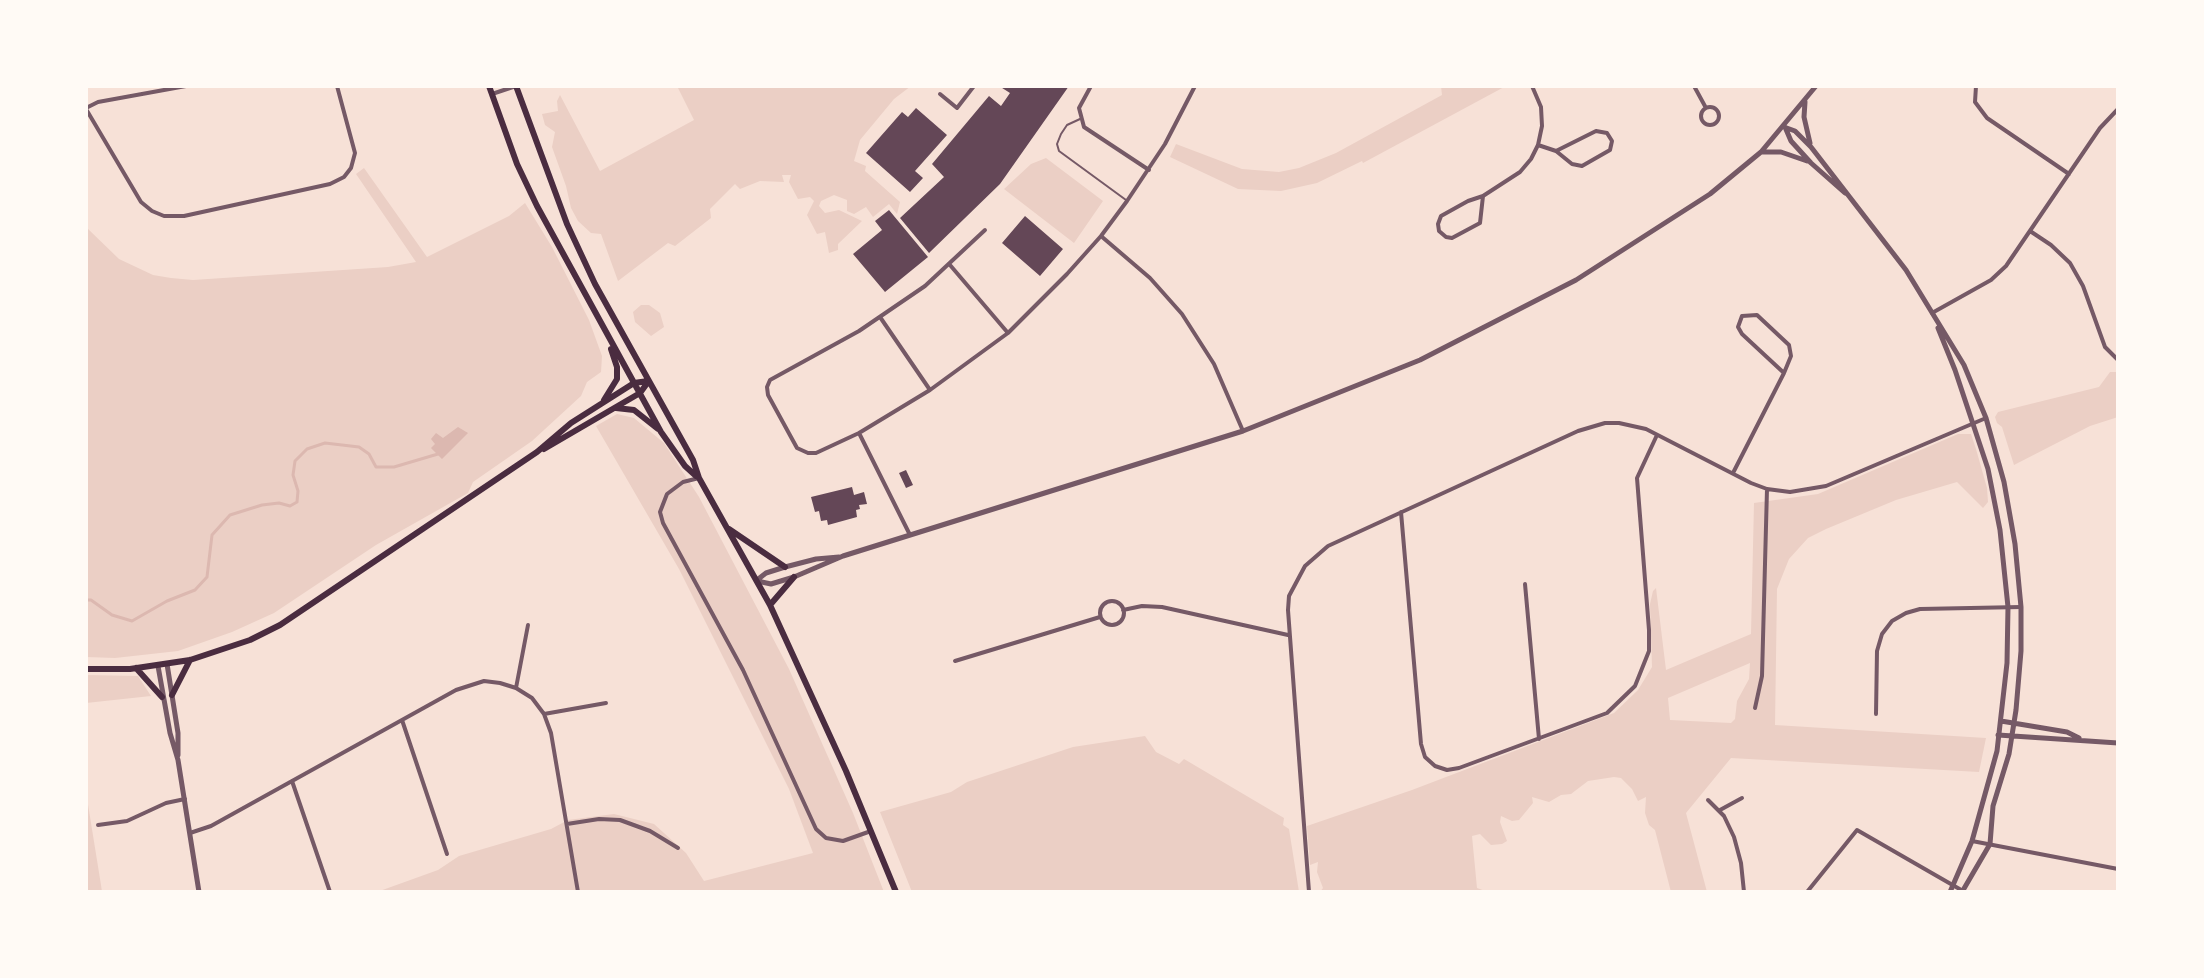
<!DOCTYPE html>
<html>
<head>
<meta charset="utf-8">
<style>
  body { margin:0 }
  #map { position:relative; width:2204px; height:978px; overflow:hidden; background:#f7e1d7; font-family:"IBM Plex Serif",serif }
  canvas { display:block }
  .frame { position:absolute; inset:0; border:88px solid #fffaf5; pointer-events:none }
</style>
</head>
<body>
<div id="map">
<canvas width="2204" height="978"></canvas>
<div class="frame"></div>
</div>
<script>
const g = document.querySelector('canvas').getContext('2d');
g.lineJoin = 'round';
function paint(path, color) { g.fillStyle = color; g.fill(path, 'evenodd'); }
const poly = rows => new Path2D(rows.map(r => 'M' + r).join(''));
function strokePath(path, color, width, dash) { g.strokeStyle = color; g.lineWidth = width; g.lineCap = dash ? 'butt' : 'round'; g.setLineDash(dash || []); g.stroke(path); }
paint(poly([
  [677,86,911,86,894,99,860,140,854,161,866,166,865,171,900,202,897,214,889,204,873,217,866,207,854,214,847,211,847,200,834,195,821,201,819,206,825,213,839,210,862,221,838,244,838,250,829,253,825,232,817,234,807,215,814,201,810,197,798,199,789,182,791,175,782,175,784,182,760,181,740,189,735,184,710,209,711,218,675,246,668,243,618,281,601,234,591,233,578,221,571,208,566,186,552,147,555,132,545,125,542,114,558,111,557,101,560,95,600,171,694,120],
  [1441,86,1506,86,1363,163,1362,161,1317,183,1281,191,1238,189,1170,157,1176,144,1242,169,1279,172,1299,168,1336,153,1442,95],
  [1046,158,1103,201,1074,243,1004,189,1031,164],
  [364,168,427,257,509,216,525,203,552,247,589,320,602,356,601,372,587,382,581,396,532,441,473,482,468,493,376,545,274,613,232,632,178,651,115,658,86,657,86,227,119,259,153,275,171,278,193,280,388,267,416,262,356,174],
  [641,305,649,305,660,313,664,327,651,336,635,322,633,312],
  [2110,372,2118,372,2118,417,2090,426,2014,465,2002,427,1997,423,1995,417,1998,412,2099,387],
  [617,414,634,418,664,443,699,497,789,669,853,813,884,892,377,892,438,870,459,856,551,829,568,820,614,814,654,824,686,853,704,881,813,853,789,789,679,569,596,426],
  [1958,434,1971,434,1976,449,1987,488,1988,502,1983,508,1957,482,1896,500,1826,529,1808,538,1789,559,1777,589,1775,725,1986,738,1979,772,1731,758,1686,813,1707,892,1671,892,1655,830,1649,825,1645,813,1646,797,1638,801,1632,789,1621,778,1614,777,1588,781,1571,794,1561,795,1549,802,1532,797,1533,803,1519,820,1512,821,1501,816,1500,822,1507,841,1502,844,1491,845,1480,834,1472,836,1477,888,1488,892,1320,892,1323,888,1317,872,1318,862,1310,865,1307,826,1412,790,1614,713,1638,690,1652,667,1650,604,1653,591,1656,588,1666,670,1751,634,1754,503,1818,494],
  [1750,663,1749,679,1737,701,1735,719,1731,723,1670,720,1668,698],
  [86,675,138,676,151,696,86,703],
  [1145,736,1156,752,1179,764,1184,759,1284,818,1283,825,1289,829,1299,892,912,892,880,812,951,792,967,782,1073,747],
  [86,792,101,885,102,892,86,892]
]), '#ebcfc5');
paint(poly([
  [458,427,468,433,442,459,431,448,435,444,431,439,436,433,443,438]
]), '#dcb8b0');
strokePath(poly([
  [86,600,91,600,112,615,132,621,167,601,195,590,207,577,212,535,230,515,262,505,279,503,290,506,297,502,298,491,293,475,295,461,307,449,325,443,359,447,369,454,376,467,394,467,438,454]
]), '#dcb8b0', 3);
paint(poly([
  [999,86,1069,86,1000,184,929,253,900,218,944,177,932,164,989,96,1001,106,1010,93],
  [916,108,947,135,915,171,923,178,910,192,866,153,902,112,908,117],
  [889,210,928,257,885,292,853,254,882,230,875,221],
  [1025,216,1063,249,1040,276,1002,243],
  [906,470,913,485,906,488,899,473],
  [852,487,854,495,864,492,867,504,859,505,860,509,856,510,857,517,828,525,827,520,821,521,819,511,815,512,811,497]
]), '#644757');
strokePath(poly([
  [1080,119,1067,125,1061,134,1057,144,1059,151,1126,200]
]), '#755966', 2);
strokePath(poly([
  [1091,86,1079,108,1084,127,1149,170],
  [1694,86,1706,108],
  [1976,86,1975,102,1987,118,2069,174],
  [492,94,516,86],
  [940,94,957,108,974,86],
  '1701 116a9 9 0 1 1 18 0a9 9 0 1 1-18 0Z',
  [86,108,98,102,186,86],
  [86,109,141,202,152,211,164,216,184,216,330,184,344,177,351,168,355,153,337,86],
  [1538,145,1556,151,1572,164,1582,166,1610,150,1612,141,1607,133,1596,131,1556,151],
  [1483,196,1480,223,1452,238,1446,237,1439,231,1438,224,1441,216,1468,201,1483,196,1520,172,1531,159,1538,145,1542,126,1541,107,1532,86],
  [985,230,925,286,859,331,770,380,767,387,768,395,797,448,808,453,816,453,859,433,930,390,1008,333,1067,274,1101,236,1127,201,1165,144,1195,86],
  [2030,231,2051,245,2070,263,2083,286,2105,347,2118,360],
  [1101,236,1150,278,1182,314,1214,364,1243,431],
  [950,265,1008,333],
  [1932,313,1991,280,2006,266,2100,128,2118,109],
  [880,317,930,390],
  [859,433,910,535],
  [1733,473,1784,373,1742,334,1738,327,1742,316,1757,315,1789,345,1791,356,1784,373],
  [699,478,683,482,667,494,660,512,663,523,743,670,816,829,826,838,843,841,871,831],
  [1401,512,1421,744,1425,757,1435,766,1447,770,1459,768,1607,713,1635,686,1649,651,1649,630,1637,478,1657,435],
  [1525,584,1539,739],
  '1100 613a12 12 0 1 1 24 0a12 12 0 1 1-24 0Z',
  [1123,610,1142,606,1162,607,1288,635],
  [955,661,1100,617],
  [516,688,528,625],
  [1755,708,1762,676,1767,489],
  [544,714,606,703],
  [1876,714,1877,651,1882,634,1892,621,1906,613,1920,609,2021,607],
  [402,720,447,854],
  [292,781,330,892],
  [1708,800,1724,816,1734,837,1741,863,1744,892],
  [1720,810,1742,798],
  [567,824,599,819,620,820,650,831,678,848],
  [98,825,127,821,166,803,185,799],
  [190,833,211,826,456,690,484,681,500,683,516,688,532,698,544,714,551,733,578,892],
  [1972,841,2118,869],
  [1309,892,1288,610,1289,596,1305,566,1328,546,1578,431,1605,423,1619,423,1646,429,1751,483,1767,489,1790,492,1826,486,1986,418],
  [1807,892,1857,830,1963,891]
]), '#755966', 4);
strokePath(poly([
  [1805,102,1804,117,1810,143],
  [1784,127,1795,131,1811,147,1906,270,1964,365,1986,418,2004,482,2015,544,2021,607,2021,651,2016,710,2009,754,1993,806,1990,844,1962,892],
  [1785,127,1791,141,1811,163,1845,193],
  [1763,152,1781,152,1807,161],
  [1938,328,1955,370,1988,469,2000,530,2008,607,2007,663,1997,751,1972,841,1950,892],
  [757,580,766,573,785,567,816,559,839,557],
  [757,581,771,584,794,577,843,556,1243,431,1420,360,1576,280,1710,194,1761,152,1816,86],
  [167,664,178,733,178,755],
  [158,666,170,733,178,760,199,892],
  [2001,721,2067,732,2079,738],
  [1998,735,2118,743]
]), '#755966', 5);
strokePath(poly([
  [489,86,517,164,537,206,661,432,685,466,696,476],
  [516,86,567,224,595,284,693,460,699,478,770,605,846,771,896,892],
  [604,400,617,379,617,367,611,349],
  [616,408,634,410,658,429],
  [544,449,640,393,648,382],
  [729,529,785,567],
  [770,605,794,577],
  [136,668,162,697],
  [86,669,130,669,190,660,250,640,280,625,537,452,571,423,634,383,648,381],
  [172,695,190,660]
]), '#4a2c40', 6);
</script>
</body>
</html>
